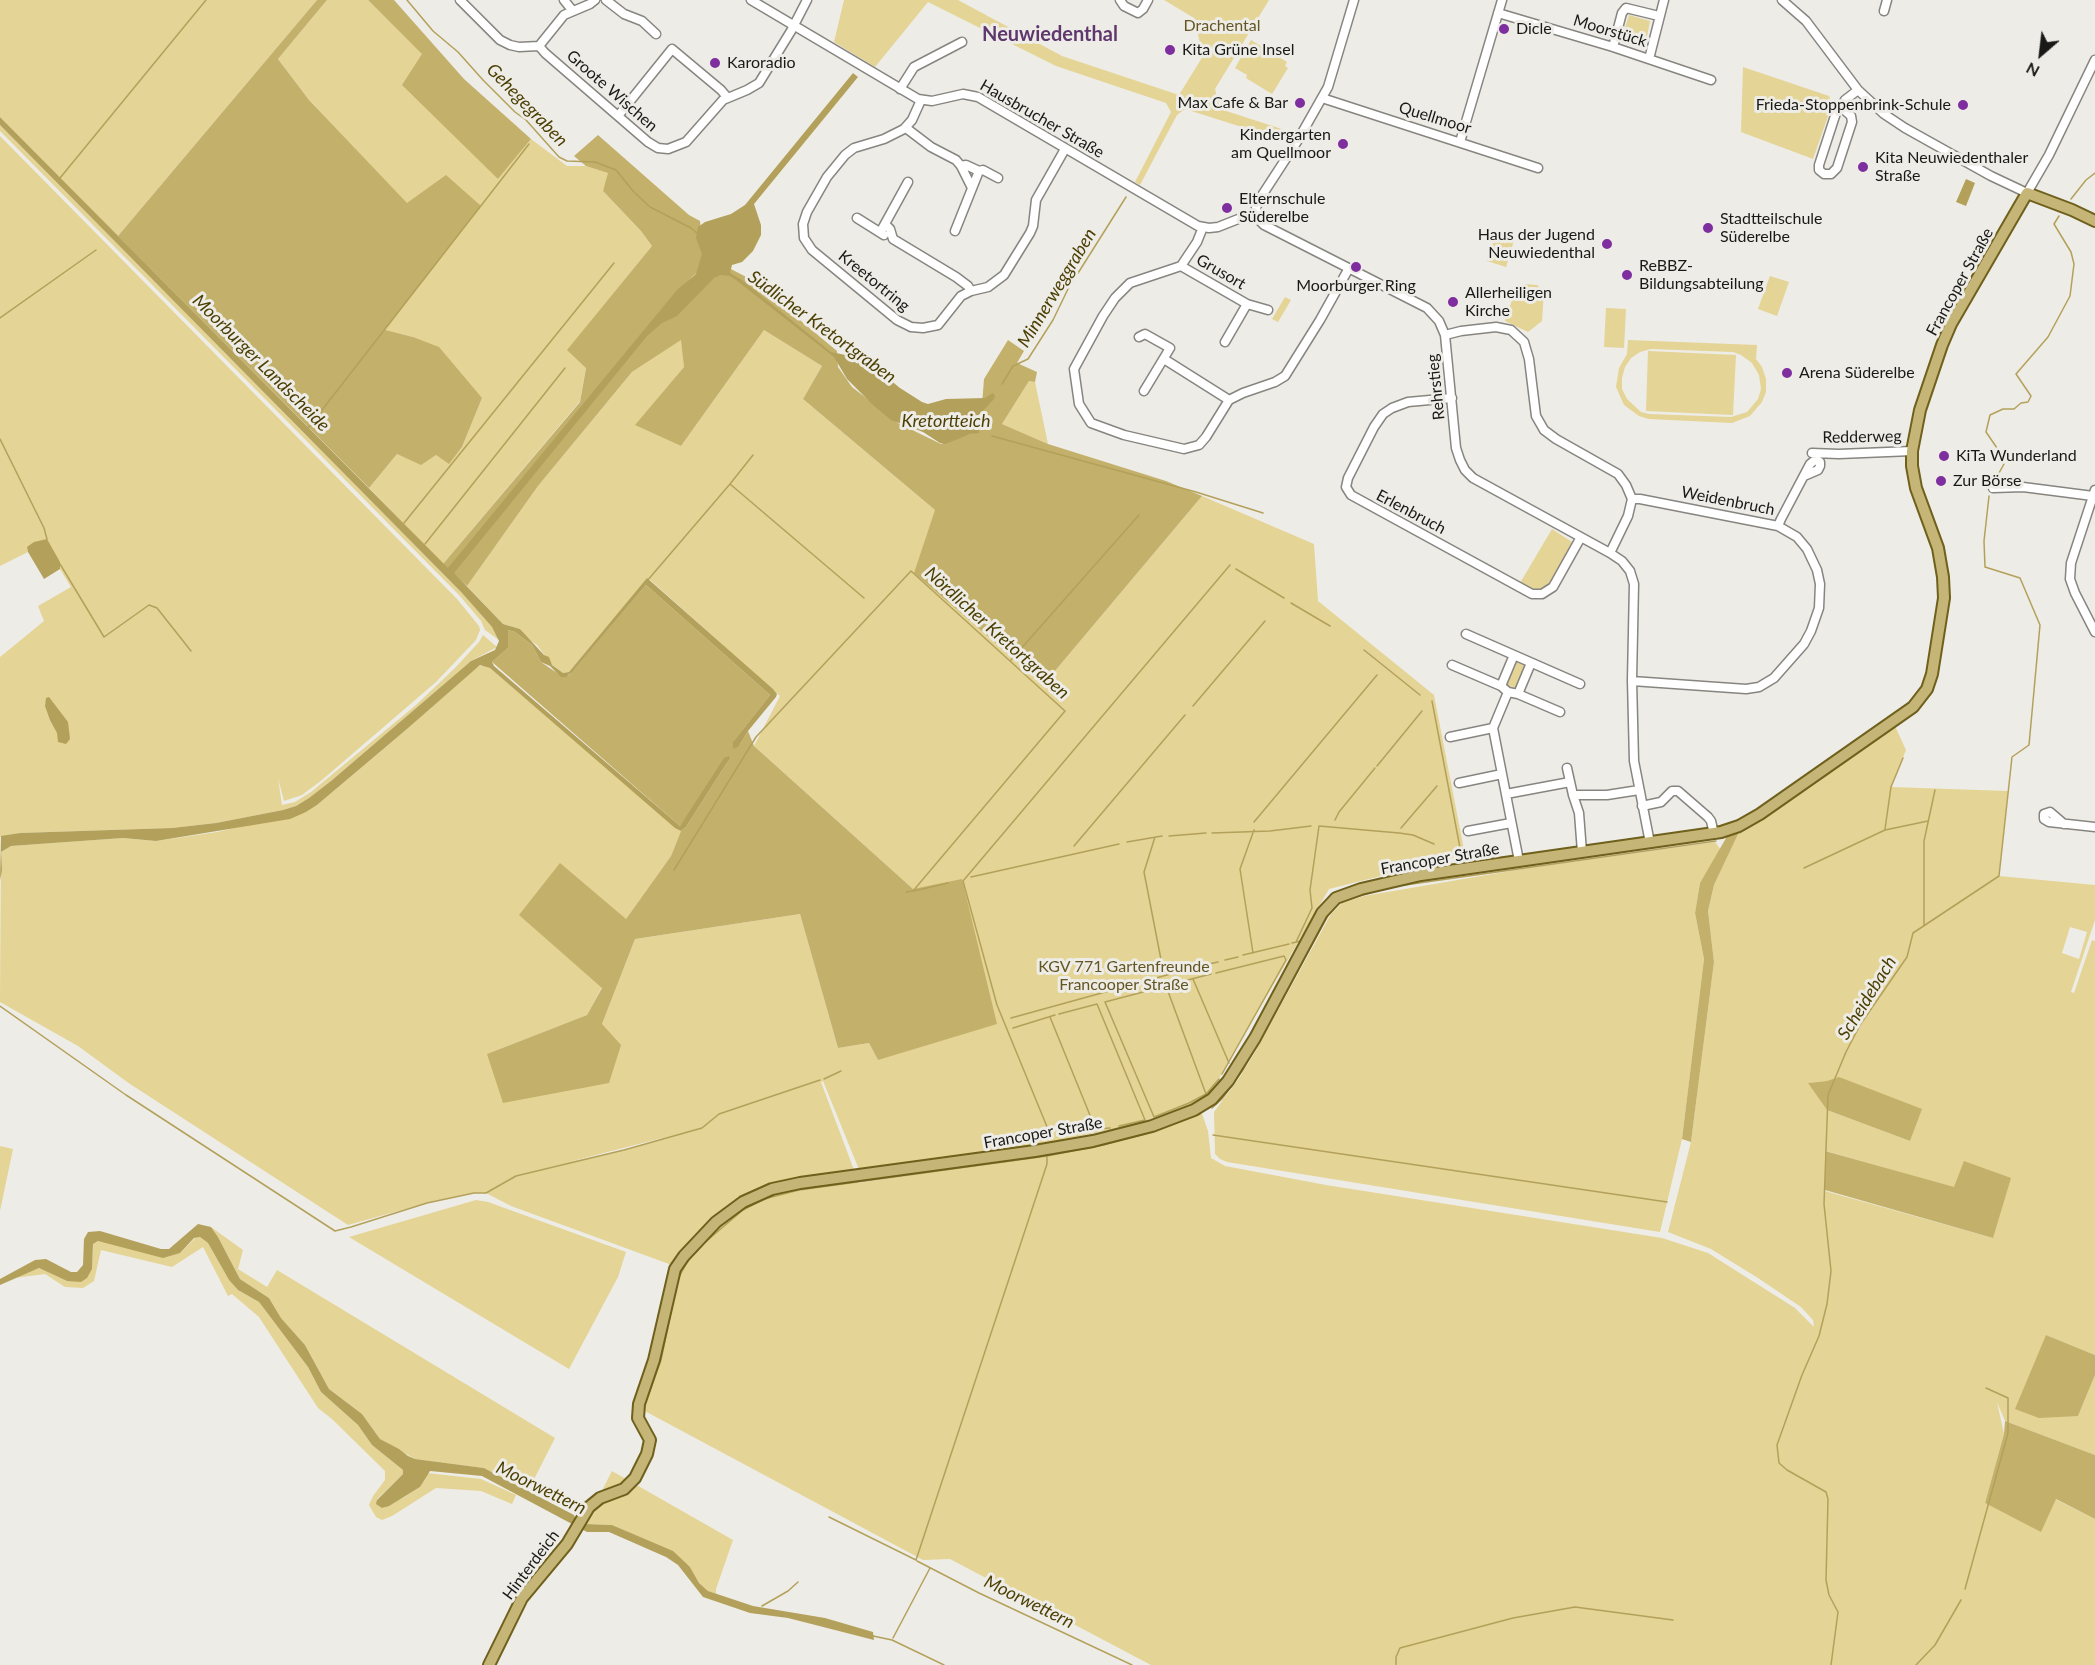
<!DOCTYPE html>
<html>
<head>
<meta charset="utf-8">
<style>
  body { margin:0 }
  #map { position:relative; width:2095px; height:1665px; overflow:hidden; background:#eeece6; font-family:Lato,sans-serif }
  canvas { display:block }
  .north { position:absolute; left:2011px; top:24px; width:60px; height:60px; -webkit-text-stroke:4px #eeece6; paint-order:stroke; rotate:208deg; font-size:16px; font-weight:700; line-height:24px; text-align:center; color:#191917 }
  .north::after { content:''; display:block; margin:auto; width:21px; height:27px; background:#191917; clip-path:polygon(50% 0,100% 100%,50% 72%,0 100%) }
</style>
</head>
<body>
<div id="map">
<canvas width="2095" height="1665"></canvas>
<div class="north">N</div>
</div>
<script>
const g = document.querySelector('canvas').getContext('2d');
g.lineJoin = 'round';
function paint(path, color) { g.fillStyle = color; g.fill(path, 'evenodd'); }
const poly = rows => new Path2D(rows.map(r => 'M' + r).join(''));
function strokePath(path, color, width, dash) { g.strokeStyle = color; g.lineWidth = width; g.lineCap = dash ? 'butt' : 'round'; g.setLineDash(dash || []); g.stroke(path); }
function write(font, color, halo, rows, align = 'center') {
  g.font = font + ' Lato,sans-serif'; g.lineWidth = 6; g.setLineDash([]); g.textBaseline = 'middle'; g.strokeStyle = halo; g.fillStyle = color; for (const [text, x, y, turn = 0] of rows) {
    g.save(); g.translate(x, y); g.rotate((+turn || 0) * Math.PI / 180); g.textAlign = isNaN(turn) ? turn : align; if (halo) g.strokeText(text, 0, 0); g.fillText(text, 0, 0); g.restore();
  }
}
paint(poly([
  [0,0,317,0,118,236,0,117],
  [327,0,368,0,423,54,498,179,531,139,567,166,586,166,609,173,603,191,641,231,652,246,568,350,586,367,580,401,443,564,369,488,397,454,421,464,436,455,449,463,462,447,482,398,413,337,385,331,407,204,309,100,278,59],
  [844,0,958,0,1062,56,1179,95,1203,56,1194,18,1164,0,1269,0,1215,89,1220,109,1291,132,1286,141,1185,109,1177,115,1140,185,1135,182,1171,112,1166,103,1056,66,928,2,875,67,834,42],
  [1629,15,1650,21,1645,47,1621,40],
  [1251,40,1287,62,1285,66,1288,68,1272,94,1246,78,1247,75,1235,68],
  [1743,67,1829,96,1832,105,1813,159,1741,132],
  [0,125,462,593,492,627,499,640,485,630,481,621,460,596,0,131],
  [0,136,457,599,479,626,480,630,476,640,436,682,322,780,302,795,284,801,278,778,282,805,295,802,311,792,416,705,455,668,479,642,483,635,497,647,471,661,331,781,309,798,296,806,283,810,216,823,172,828,20,833,0,837,0,657,44,621,38,606,71,587,60,569,60,564,27,547,28,552,0,566],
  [1497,231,1515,237,1506,267,1487,261],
  [1770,276,1789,282,1777,316,1758,309],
  [1525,284,1537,285,1544,291,1542,321,1528,332,1505,321,1515,291],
  [1285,297,1291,300,1278,322,1272,319],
  [1606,308,1626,309,1624,348,1604,347],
  [764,330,822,366,803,399,935,510,1044,684,1202,496,1314,544,1318,601,1434,695,1465,855,1329,889,1210,1094,1183,1108,1129,1126,1045,1143,1034,1148,860,1172,823,1081,821,1082,854,1170,853,1173,756,1192,675,1263,669,1264,511,1206,486,1193,474,1193,427,1203,348,1225,130,1084,78,1046,0,1002,1,852,11,846,123,838,156,841,217,832,306,812,317,805,407,729,476,667,483,665,490,668,681,831,671,856,626,919,520,915,602,987,587,1015,487,1054,602,1024,635,939,800,914,838,1048,869,1043,878,1060,913,889,754,746,780,696,648,578,569,672,563,673,552,665,537,645,525,637,520,629,503,624,467,586,538,486,632,372,682,339,684,367,636,425,681,446],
  [666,1137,624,1150,569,1162],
  [1628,340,1757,345,1756,359,1762,367,1766,379,1766,392,1762,402,1750,416,1732,423,1649,419,1639,416,1624,405,1616,387,1619,368,1627,354],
  [1651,349,1733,352,1741,355,1752,363,1759,375,1761,389,1758,399,1747,412,1731,417,1649,414,1641,412,1627,399,1622,389,1622,378,1625,367,1631,358,1640,352],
  [1648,351,1736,355,1733,415,1646,411],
  [1029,381,1035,382,1048,444,1002,424],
  [1552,529,1572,542,1551,583,1542,589,1535,590,1520,583],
  [1518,661,1525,664,1526,667,1517,687,1514,688,1507,685,1506,682,1515,662],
  [1895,726,1906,750,1891,787,2008,791,1999,876,2095,885,2095,920,2071,992,2074,993,2092,940,2095,941,2095,1355,2046,1335,2078,1416,2095,1375,2095,1455,2005,1421,1997,1402,2004,1434,1985,1503,2041,1531,2055,1499,2095,1519,2095,1665,1151,1665,950,1559,923,1560,641,1409,679,1273,691,1255,726,1221,756,1200,773,1193,820,1185,858,1181,858,1183,1024,1158,1124,1138,1201,1111,1208,1131,1211,1158,1225,1166,1326,1185,1662,1238,1708,1253,1795,1308,1814,1327,1813,1320,1801,1307,1758,1278,1711,1249,1668,1232,1691,1142,1714,962,1708,911,1714,885,1740,830,1797,787],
  [2070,927,2087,932,2079,959,2062,953],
  [1827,1081,1921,1109,1910,1141,1827,1110,1809,1083],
  [1826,1151,1954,1188,1993,1238,1825,1191],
  [1715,842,1721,850,1700,883,1695,913,1704,959,1682,1139,1660,1232,1227,1162,1220,1159,1215,1154,1214,1112,1240,1077,1255,1052,1331,914,1342,903,1364,896,1522,869],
  [0,1146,13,1149,0,1211],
  [476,1200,488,1202,626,1252,618,1277,569,1369,349,1237],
  [211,1227,243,1250,238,1269,267,1287,277,1270,555,1438,528,1491,484,1468,415,1459,380,1439,362,1414,329,1389,305,1345,281,1318,269,1298,240,1279,218,1237],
  [200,1237,208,1243,229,1280,238,1290,259,1302,308,1367,321,1392,358,1425,372,1445,403,1470,403,1474,377,1499,377,1504,383,1508,404,1497,420,1487,427,1473,481,1479,516,1495,512,1504,481,1491,436,1488,392,1516,382,1520,376,1517,369,1505,373,1496,385,1480,385,1471,332,1419,318,1408,259,1317,232,1294,228,1296,203,1247,172,1267,101,1250,94,1281,83,1288,65,1287,45,1274,14,1278,39,1268,67,1281,92,1269,93,1244,98,1241,180,1253,195,1238],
  [612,1471,733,1540,716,1589,716,1594,708,1591,699,1583,690,1567,641,1538,612,1525,585,1524]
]), '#e4d495');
paint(poly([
  [317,0,327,0,278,59,309,100,407,203,446,175,481,206,385,330,413,337,439,347,482,398,462,447,449,464,436,455,421,465,397,454,369,488,118,236],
  [368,0,394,0,464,79,531,139,498,179,402,85,422,54],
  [598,135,689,215,700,221,705,267,693,276,659,312,727,267,752,280,837,351,838,367,852,387,898,423,941,444,980,431,984,379,1008,340,1024,351,1017,363,1037,372,1035,382,1029,381,1002,424,1048,444,1166,481,1202,496,1044,684,914,573,935,510,803,399,822,366,764,330,681,446,635,425,684,367,681,340,632,372,538,486,467,586,443,564,580,402,586,368,567,350,652,246,641,231,603,191,608,173,586,166,574,156],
  [646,585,770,695,734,741,739,746,748,731,754,746,913,889,962,879,997,1024,878,1060,869,1043,838,1048,800,914,635,939,602,1024,621,1045,609,1083,503,1103,487,1054,587,1015,602,988,519,915,560,863,626,919,671,856,681,831,686,827,730,758,680,826,492,662,508,648,508,630,515,632,532,645,541,662,563,677,569,675],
  [1740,830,1714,885,1708,911,1714,962,1691,1142,1682,1139,1704,959,1695,913,1700,883,1729,833],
  [1839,1077,1922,1109,1910,1141,1827,1110,1808,1083,1827,1081],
  [1825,1151,1954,1187,1964,1161,2011,1178,1993,1238,1825,1190],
  [2046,1335,2095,1355,2095,1375,2078,1416,2039,1418,2015,1409],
  [2005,1421,2095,1455,2095,1519,2056,1499,2041,1532,1985,1503,2004,1434]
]), '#c3b06a');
paint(poly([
  [853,73,858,77,754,204,761,225,761,235,753,251,742,262,732,265,730,273,742,280,831,352,860,358,867,361,900,388,922,402,928,404,946,399,985,398,993,393,995,396,994,399,975,419,976,425,980,430,979,433,971,434,945,444,940,443,923,432,891,420,873,405,847,379,834,357,736,280,730,276,721,275,714,278,677,316,662,323,647,336,454,573,503,624,520,629,544,655,549,657,552,665,563,673,569,672,647,578,773,689,777,694,776,697,748,731,739,746,733,749,733,742,770,695,646,585,572,672,566,677,561,677,550,666,541,662,532,645,515,632,508,630,508,648,492,662,494,666,680,826,724,758,729,756,730,758,686,827,681,831,675,828,490,668,480,665,407,729,317,805,306,812,290,819,156,841,123,838,11,846,1,852,2,870,0,880,1,836,20,833,172,828,216,823,283,810,296,806,309,798,331,781,471,661,495,650,499,641,492,627,462,593,0,125,0,117,448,568,653,319,677,290,696,274,702,254,696,238,698,227,705,222,731,214,745,205],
  [1966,179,1975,183,1966,206,1956,202],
  [47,539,60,562,60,569,44,579,28,552,27,547,34,542],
  [49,697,68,722,70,739,66,744,58,742,57,733,50,720,45,706,46,698],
  [198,1224,211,1227,218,1237,240,1279,269,1298,281,1318,305,1345,329,1389,362,1414,380,1439,399,1449,408,1456,415,1459,484,1468,574,1515,576,1519,585,1524,612,1525,673,1551,690,1567,699,1583,708,1591,753,1606,825,1618,873,1632,874,1640,788,1618,750,1613,703,1597,678,1565,666,1557,609,1532,587,1532,482,1476,430,1471,420,1487,389,1506,382,1508,376,1504,377,1500,403,1474,403,1470,372,1445,358,1425,321,1392,308,1367,259,1302,238,1290,229,1280,208,1243,200,1237,194,1238,180,1253,163,1258,98,1241,93,1244,92,1269,87,1278,81,1282,67,1281,39,1268,0,1285,0,1279,35,1260,46,1259,71,1272,77,1272,83,1265,84,1239,88,1232,100,1231,161,1249,169,1249]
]), '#b3a15b');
strokePath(poly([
  [407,0,433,31,458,52,483,80,515,112,526,120,559,157,567,161,595,162,616,170,633,191,650,207,691,228,698,234],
  [60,178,206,0],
  [2071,199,2086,180,2095,173],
  [0,318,96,250],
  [1002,384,1013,366,1028,359,1053,320,1068,289,1126,197],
  [308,428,529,144],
  [992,436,1196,492,1263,513],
  [0,439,44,528,47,539],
  [1994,482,2004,464,1997,455,1997,448,1986,432,1990,415,2003,409,2014,409,2021,403,2028,402,2031,396,2016,374,2048,337,2070,296,2074,264,2071,252,2054,224,2059,216],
  [730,484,753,455],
  [404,523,614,263],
  [425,544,565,368],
  [60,564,104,637,149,605,157,608,191,651],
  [1236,569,1284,598],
  [647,581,730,484,864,598],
  [1291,603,1330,626],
  [1364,650,1420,695],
  [1011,660,1139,515],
  [1432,701,1461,853],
  [1193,706,1265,621],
  [1377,766,1422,711],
  [1335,820,1339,812,1375,768],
  [1254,822,1377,675],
  [1401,828,1437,786],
  [1885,829,1891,787,1903,758],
  [1212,833,1270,831,1311,826],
  [1169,836,1206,833],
  [1155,837,1144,872,1164,975],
  [1127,842,1162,836],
  [1074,846,1185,715],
  [1804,868,1885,830,1928,821],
  [674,870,756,737,911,571,1065,711,913,891,906,892],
  [971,877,1119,844],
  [1398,886,1716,841],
  [914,891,948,883],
  [1335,906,1341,902,1375,891],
  [1924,926,1924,841,1935,790],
  [1296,942,1312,908,1310,890,1319,826,1399,833,1413,835,1434,844],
  [1292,943,1301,941],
  [1253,953,1240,869,1254,830],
  [1243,955,1289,944],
  [1225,960,1238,957],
  [1191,968,1218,962],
  [1216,973,1284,956,1286,960,1222,1074],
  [1193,979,1229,1063],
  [1172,984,1211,974],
  [0,1006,126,1095,335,1231,351,1227,427,1203,474,1193,486,1193,516,1176,624,1150,702,1128,719,1114,820,1080],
  [1059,1014,1097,1004,1145,1120,1119,1126],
  [1050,1017,1096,1130],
  [1011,1018,1185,970],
  [1013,1028,1055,1015],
  [824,1079,841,1071],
  [1206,1094,1166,986,1105,1002,1154,1117,1189,1103,1206,1094,1219,1079],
  [1212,1108,1222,1099,1243,1070,1330,912],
  [1058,1132,1110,1128],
  [1213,1135,1667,1202],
  [1049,1139,1050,1134,997,1005,963,881,1230,565],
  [678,1279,687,1262,703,1244,743,1210,764,1199,799,1190,1047,1156,1103,1145,1145,1134,1200,1114],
  [648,1396,661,1360,672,1307],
  [829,1517,916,1560,1047,1164,1047,1157],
  [917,1561,979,1593,1132,1665],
  [1965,1589,2008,1433,2008,1398,1986,1388],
  [762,1606,788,1591,798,1582],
  [873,1636,892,1640,944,1665],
  [893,1638,930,1568],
  [1396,1665,1396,1657,1400,1648,1513,1618,1575,1607,1673,1620],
  [1831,1665,1838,1612,1829,1595,1826,1580,1828,1499,1826,1492,1787,1470,1779,1463,1777,1445,1802,1375,1819,1336,1827,1304,1831,1271,1824,1204,1828,1095,1846,1052,1860,1025,1907,957,1913,933,1999,876,2012,757,2029,745,2040,625,2020,578,1985,567,1984,541,1989,496],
  [1916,1665,1935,1645,1961,1600]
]), '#b3a15b', 1.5);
const minor = poly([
  [460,0,500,40,510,45,519,47,539,46,564,15,590,4,595,0],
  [564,0,572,10],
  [606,0,624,14,642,21,656,34],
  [751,0,918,99,932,101,963,94,978,97,1198,226,1209,228,1218,227,1256,212],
  [1120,0,1124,6,1138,13,1143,9,1148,0],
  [1354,0,1328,87,1298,140,1259,200,1256,208,1257,218,1264,225,1427,308,1439,321,1445,335,1456,448,1460,460,1465,470,1473,478,1610,553,1622,561,1630,571,1634,584,1632,680,1634,761,1650,843],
  [1782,0,1806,21,1858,90,1884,114,1905,128,1991,176,2027,193,2049,155,2095,60],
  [1884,11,1887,0],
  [1498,13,1613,47,1711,80],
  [539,46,545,53,648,142,658,148,668,149,686,142,723,100,747,90,759,83,791,31,807,0],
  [1613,47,1622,13,1626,8,1659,16],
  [1649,59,1664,0],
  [900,89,914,67,962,42],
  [1322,98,1538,168],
  [921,100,912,120,904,129,884,139,854,148,845,155,827,177,807,212,803,224,804,238,812,250,897,320,911,327,923,328,938,325,961,296,971,291,988,287,1004,275,1030,233,1033,226,1036,200,1065,149],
  [1841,107,1851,116,1852,122,1837,168,1831,174,1824,174,1819,170,1819,165,1834,119,1836,113,1842,105,1845,100,1858,90],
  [618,116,672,49,721,90,727,97],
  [906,128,931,147,956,160,961,166,972,188],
  [1460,142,1502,0],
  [961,166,966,165,979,171,983,170,998,178],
  [857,218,884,235],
  [885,224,890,229,893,239,956,277,968,286,971,291],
  [1203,227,1197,242,1181,266,1130,283,1115,298,1103,316,1074,369,1079,404,1091,423,1124,435,1184,449,1199,445,1206,437,1229,400,1243,393,1275,382,1285,376,1320,320,1349,268],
  [881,231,908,182],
  [955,231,979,171],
  [1181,266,1247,304,1268,310],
  [1445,335,1461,331,1496,327,1511,330,1524,342,1529,359,1536,416,1544,430,1556,439,1618,474,1626,485,1632,499,1628,516,1610,553],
  [1139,337,1145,334,1170,348,1144,391],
  [1225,342,1247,304],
  [1164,359,1229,400],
  [1452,398,1408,402,1392,408,1383,414,1374,427,1348,478,1346,487,1351,495,1532,594,1542,594,1553,587,1581,537],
  [1812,453,1839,454,1912,451],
  [1993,488,2023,487,2093,496],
  [2095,490,2071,563,2070,579,2075,593,2095,632],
  [1632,499,1640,499,1778,526,1797,537,1807,549,1817,570,1820,584,1819,608,1811,631,1804,644,1774,678,1759,687,1746,689,1632,681],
  [1778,526,1781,519,1810,464,1815,460,1820,462,1820,466,1818,470,1804,476],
  [1466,634,1580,684],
  [1452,665,1501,686,1508,692,1518,694,1560,712],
  [1501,686,1514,655],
  [1518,694,1531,663],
  [1493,728,1508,692],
  [1450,737,1493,728,1519,861],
  [1567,768,1573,795,1579,813,1582,852],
  [1459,783,1502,774],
  [1506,794,1570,782],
  [1573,795,1607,795,1639,790],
  [1642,806,1661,802,1672,791,1678,791,1708,817,1711,821,1714,834],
  [2064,824,2050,812,2044,814,2044,819,2049,822,2095,827],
  [1468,831,1511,823]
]);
const major = poly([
  [489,1665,522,1598,567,1544,589,1507,600,1498,624,1489,635,1478,647,1454,650,1440,638,1418,639,1404,654,1360,675,1269,684,1256,716,1222,743,1202,772,1189,800,1183,1035,1151,1093,1141,1152,1126,1194,1110,1212,1099,1228,1081,1255,1038,1322,913,1336,898,1361,889,1421,875,1721,832,1739,826,1760,814,1913,707,1927,689,1932,674,1944,598,1943,577,1938,548,1916,488,1912,466,1912,451,1920,410,1942,345,1951,324,2027,193,2072,210,2095,221]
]);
strokePath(minor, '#878580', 11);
strokePath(major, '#6f601c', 14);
strokePath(minor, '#fff', 8);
strokePath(major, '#c5b678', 10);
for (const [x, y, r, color] of [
  [1504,29,6,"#7e2e9e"],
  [1170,50,6,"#7e2e9e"],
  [715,63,6,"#7e2e9e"],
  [1300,103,6,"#7e2e9e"],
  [1963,105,6,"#7e2e9e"],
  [1343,144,6,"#7e2e9e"],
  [1863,167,6,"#7e2e9e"],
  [1227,208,6,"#7e2e9e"],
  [1708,228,6,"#7e2e9e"],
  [1607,244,6,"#7e2e9e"],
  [1356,267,6,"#7e2e9e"],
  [1627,275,6,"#7e2e9e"],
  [1453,302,6,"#7e2e9e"],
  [1787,373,6,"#7e2e9e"],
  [1944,456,6,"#7e2e9e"],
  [1941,481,6,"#7e2e9e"]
]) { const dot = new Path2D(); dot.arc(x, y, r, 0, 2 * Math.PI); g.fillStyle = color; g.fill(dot); strokePath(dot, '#eeece6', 2); }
write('16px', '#645622', '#eeece6', [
  ["Drachental",1222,26],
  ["KGV 771 Gartenfreunde",1124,967],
  ["Francooper Straße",1124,985]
]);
write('16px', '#191917', '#eeece6', [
  ["Dicle",1516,29],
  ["Kita Grüne Insel",1182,50],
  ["Karoradio",727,63],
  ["Max Cafe & Bar",1288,103,"right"],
  ["Frieda-Stoppenbrink-Schule",1951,105,"right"],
  ["Kindergarten",1331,135,"right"],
  ["am Quellmoor",1331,153,"right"],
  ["Kita Neuwiedenthaler",1875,158],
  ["Straße",1875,176],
  ["Elternschule",1239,199],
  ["Süderelbe",1239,217],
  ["Stadtteilschule",1720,219],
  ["Süderelbe",1720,237],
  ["Haus der Jugend",1595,235,"right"],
  ["Neuwiedenthal",1595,253,"right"],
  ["ReBBZ-",1639,266],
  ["Bildungsabteilung",1639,284],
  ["Moorburger Ring",1356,286,"center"],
  ["Allerheiligen",1465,293],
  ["Kirche",1465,311],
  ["Arena Süderelbe",1799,373],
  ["KiTa Wunderland",1956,456],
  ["Zur Börse",1953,481]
], 'left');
write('16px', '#191917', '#eeece6', [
  ["Moorstück",1610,31,17],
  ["Groote Wischen",612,91,41],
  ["Quellmoor",1435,118,17],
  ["Hausbrucher Straße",1042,119,30],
  ["Grusort",1221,272,30],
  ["Kreetortring",874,281,39],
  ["Francoper Straße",1960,282,-61],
  ["Rehrstieg",1436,387,-96],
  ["Redderweg",1862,437,-1],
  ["Weidenbruch",1728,501,11],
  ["Erlenbruch",1411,512,28],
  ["Francoper Straße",1440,859,-10],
  ["Francoper Straße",1043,1133,-10],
  ["Hinterdeich",531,1565,-53]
]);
write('italic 18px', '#4c3f04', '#eeece6', [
  ["Gehegegraben",527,105,46],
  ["Minnerweggraben",1057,288,-59],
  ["Südlicher Kretortgraben",822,327,36],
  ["Moorburger Landscheide",261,363,45],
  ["Kretortteich",946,421],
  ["Nördlicher Kretortgraben",997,633,42],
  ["Scheidebach",1867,998,-58],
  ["Moorwettern",541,1488,26],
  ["Moorwettern",1029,1602,26]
]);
write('bold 20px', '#5e376f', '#eeece6', [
  ["Neuwiedenthal",1050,35]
]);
</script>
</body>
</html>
